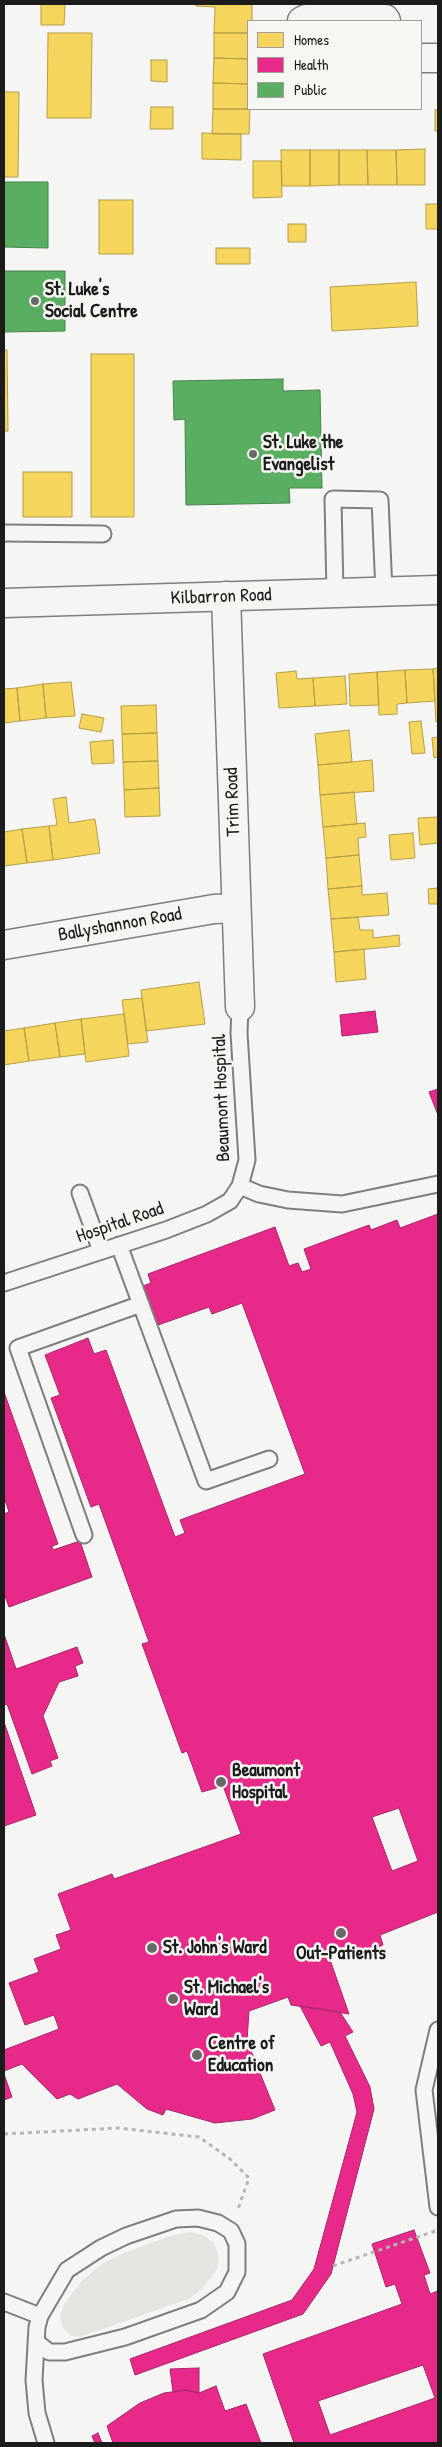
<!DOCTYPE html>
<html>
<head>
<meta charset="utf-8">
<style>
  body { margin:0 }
  #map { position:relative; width:442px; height:2447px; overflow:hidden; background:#f5f5f3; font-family:"Patrick Hand",sans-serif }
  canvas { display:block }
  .frame { position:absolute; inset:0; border:5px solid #1c1c1c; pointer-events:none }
  .legend { position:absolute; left:247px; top:20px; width:175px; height:90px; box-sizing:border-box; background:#f6f6f2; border:1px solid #9f9f9c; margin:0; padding:6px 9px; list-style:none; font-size:15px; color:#1c1c1c }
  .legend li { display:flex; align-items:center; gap:10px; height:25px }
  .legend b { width:25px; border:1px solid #9f9f9c }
</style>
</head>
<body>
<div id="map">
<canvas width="442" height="2447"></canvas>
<div class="frame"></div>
<ul class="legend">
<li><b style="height:14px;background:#f6d55c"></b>Homes</li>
<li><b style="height:14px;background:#e7298a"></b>Health</li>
<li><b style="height:14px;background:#5aae61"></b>Public</li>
</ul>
</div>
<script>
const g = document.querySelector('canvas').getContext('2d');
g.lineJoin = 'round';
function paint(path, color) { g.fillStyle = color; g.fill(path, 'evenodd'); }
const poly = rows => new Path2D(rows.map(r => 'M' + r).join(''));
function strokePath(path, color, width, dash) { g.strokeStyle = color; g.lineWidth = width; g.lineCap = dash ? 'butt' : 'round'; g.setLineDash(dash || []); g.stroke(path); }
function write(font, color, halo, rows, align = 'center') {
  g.font = font + ' "Patrick Hand",sans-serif'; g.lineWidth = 5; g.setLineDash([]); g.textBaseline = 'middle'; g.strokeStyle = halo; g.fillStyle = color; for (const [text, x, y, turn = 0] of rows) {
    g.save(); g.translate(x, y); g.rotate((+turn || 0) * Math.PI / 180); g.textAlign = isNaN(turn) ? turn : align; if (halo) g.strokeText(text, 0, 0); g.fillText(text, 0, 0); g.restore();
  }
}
paint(poly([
  [190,2232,203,2235,214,2243,219,2257,217,2269,203,2288,191,2298,80,2337,71,2336,63,2328,60,2318,64,2304,81,2282,103,2263,127,2252,170,2236]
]), '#e4e4e1');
const homes = poly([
  [41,4,65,4,64,25,41,25,41,4],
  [196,4,252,4,252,21,248,21,248,33,214,33,215,7,196,6,196,4],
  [48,33,92,33,91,118,47,118,48,33],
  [214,33,248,33,248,59,214,58,214,33],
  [214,58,248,59,248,84,213,83,214,58],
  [151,60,167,60,167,82,151,81,151,60],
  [213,83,248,84,250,109,213,109,213,83],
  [4,92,19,92,18,177,4,177,4,92],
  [151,107,173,107,173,129,150,129,151,107],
  [213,109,250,109,249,134,212,134,213,109],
  [435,110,438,110,438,131,435,131,435,110],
  [202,133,241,134,241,160,202,159,202,133],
  [425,149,425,185,397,185,396,150,425,149],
  [281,150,310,150,310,186,282,186,281,150],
  [310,150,339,150,339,185,310,186,310,150],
  [339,150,367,150,368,185,339,185,339,150],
  [367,150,396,150,397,185,368,185,367,150],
  [253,161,281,161,282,197,253,198,253,161],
  [99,200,133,200,133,254,99,254,99,200],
  [426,204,438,204,438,229,426,229,426,204],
  [288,224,306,224,306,242,288,242,288,224],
  [216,248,250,248,250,264,216,264,216,248],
  [416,282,418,326,332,331,330,287,416,282],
  [4,350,7,350,8,431,4,431,4,350],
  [91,354,134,354,134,517,91,517,91,354],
  [23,472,72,472,72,517,23,517,23,472],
  [438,668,438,722,436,722,433,669,438,668],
  [433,669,435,701,407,703,405,670,433,669],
  [405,670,407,703,397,704,397,714,379,715,377,672,405,670],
  [296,671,297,679,313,678,315,706,279,708,276,673,296,671],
  [377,672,379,705,350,706,349,674,377,672],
  [345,676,347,704,315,706,313,678,345,676],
  [71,682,75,716,46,718,43,684,71,682],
  [43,684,46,718,20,721,17,688,43,684],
  [17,688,20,721,4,723,4,689,17,688],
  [156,705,157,733,122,734,121,706,156,705],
  [82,714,104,718,101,732,79,728,82,714],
  [421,721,425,753,412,754,409,722,421,721],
  [349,730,352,762,318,765,315,734,349,730],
  [157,733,158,761,123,762,122,734,157,733],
  [438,737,438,757,434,758,432,738,438,737],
  [113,740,114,763,92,764,90,742,113,740],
  [372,760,374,791,320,795,318,765,372,760],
  [158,761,159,788,124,790,123,762,158,761],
  [159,788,160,816,125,817,124,790,159,788],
  [354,792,357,824,323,827,320,795,354,792],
  [66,797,69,823,95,819,100,853,53,860,49,826,57,825,53,799,66,797],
  [438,817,438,843,420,845,418,818,438,817],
  [365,823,366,837,358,838,359,855,326,858,323,827,365,823],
  [49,826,53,860,27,863,22,829,49,826],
  [22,829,27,863,4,866,4,832,22,829],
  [413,833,415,858,391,860,389,835,413,833],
  [359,855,362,886,328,889,326,858,359,855],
  [362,886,362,895,387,893,389,915,331,919,328,889,362,886],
  [438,888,438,904,429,904,428,889,438,888],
  [358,917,360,930,373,930,373,938,399,935,400,946,334,952,331,919,358,917],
  [364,949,366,979,336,982,334,952,364,949],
  [199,982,205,1024,146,1031,141,990,199,982],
  [142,998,148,1042,128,1044,122,1000,142,998],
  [124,1014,129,1056,86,1062,81,1019,124,1014],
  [81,1019,85,1054,60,1057,55,1023,81,1019],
  [55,1023,60,1057,29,1061,24,1028,55,1023],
  [24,1028,29,1061,4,1065,4,1031,24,1028]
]);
paint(homes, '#f6d55c');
strokePath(homes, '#b59e49', 1);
const health = poly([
  [375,1011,378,1032,342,1036,340,1015,375,1011],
  [438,1089,438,1115,429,1092,438,1089],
  [438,1214,438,1912,380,1935,383,1945,355,1955,352,1946,328,1954,349,2014,291,2005,288,1997,249,2011,247,2041,275,2110,252,2119,215,2123,166,2109,163,2115,147,2109,117,2084,78,2099,70,2094,57,2099,22,2064,4,2071,4,2050,59,2029,54,2015,25,2025,9,1983,39,1972,34,1959,61,1949,56,1935,71,1930,58,1894,112,1874,114,1879,241,1834,223,1786,202,1792,187,1751,182,1753,142,1644,149,1642,99,1504,91,1507,51,1398,60,1395,45,1355,88,1338,94,1354,106,1350,175,1537,185,1533,180,1520,305,1474,242,1303,212,1314,209,1307,158,1325,143,1286,151,1283,148,1274,275,1227,289,1266,298,1263,302,1272,311,1269,304,1249,369,1225,371,1230,397,1220,400,1228,438,1214],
  [399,1808,418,1861,392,1871,372,1817,399,1808],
  [4,1392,58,1544,52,1546,53,1550,80,1541,92,1577,9,1607,4,1593,4,1514,9,1512,4,1497,4,1392],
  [4,1634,16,1669,77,1647,83,1663,75,1666,78,1676,59,1682,43,1716,58,1758,50,1761,52,1766,32,1774,7,1704,4,1705,4,1634],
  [4,1722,36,1815,4,1826,4,1722],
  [300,2006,340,2012,353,2032,345,2036,370,2087,374,2109,331,2274,303,2314,135,2375,130,2359,292,2300,314,2269,357,2112,353,2094,330,2042,321,2046,300,2006],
  [4,2074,12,2097,4,2100,4,2074],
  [414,2230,430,2273,424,2275,430,2294,438,2291,438,2443,294,2443,263,2354,402,2304,395,2284,386,2287,372,2244,414,2230],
  [423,2365,435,2398,330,2435,318,2401,423,2365],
  [199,2368,199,2393,186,2390,173,2392,170,2369,199,2368],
  [216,2386,225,2411,246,2404,261,2443,113,2443,107,2426,140,2403,164,2393,186,2390,199,2393,216,2386],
  [98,2433,102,2443,95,2443,92,2436,98,2433]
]);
paint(health, '#e7298a');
strokePath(health, '#aa2569', 1);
const public = poly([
  [4,182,48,182,48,248,4,247,4,182],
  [4,271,65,271,65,331,4,332,4,271],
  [283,379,283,391,320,390,322,488,289,488,290,503,186,505,185,419,174,420,173,381,283,379]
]);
paint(public, '#5aae61');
strokePath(public, '#47824c', 1);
const lane = poly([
  [4,533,103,534],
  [335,593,333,499,380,500,384,592],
  [240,1186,259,1194,288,1200,342,1204,438,1184],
  [80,1193,101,1251],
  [119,1245,206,1481,269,1459],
  [4,1283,166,1230,207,1214,230,1201,240,1186,247,1160,239,1033,240,1007],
  [84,1535,18,1348,141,1304],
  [438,2030,424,2090,438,2207],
  [4,2302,40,2316],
  [38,2343,49,2352,65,2352,125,2337,201,2310,227,2292,237,2272,237,2244,231,2231,218,2223,198,2218,176,2219,126,2236,101,2248,67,2270,40,2316,37,2327,34,2380,37,2413,46,2443]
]);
const street = poly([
  [302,21,306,19,385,19,386,21],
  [421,58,438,58],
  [226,596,240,1007],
  [4,945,214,909,236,908]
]);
const secondary = poly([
  [4,603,438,590]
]);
strokePath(lane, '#7e7e7d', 19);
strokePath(street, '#7e7e7d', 31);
strokePath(secondary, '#7e7e7d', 31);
strokePath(poly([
  [4,2134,118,2128,199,2137,230,2159,249,2178,238,2209],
  [333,2266,438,2230]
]), '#b6b6b5', 3, [4, 4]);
strokePath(lane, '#f5f5f3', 15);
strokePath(street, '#f5f5f3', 28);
strokePath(secondary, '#f5f5f3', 28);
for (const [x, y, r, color] of [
  [35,301,5,"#686867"],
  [253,454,5,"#686867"],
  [221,1782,6,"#686867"],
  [341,1933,6,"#686867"],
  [152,1948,6,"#686867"],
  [173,1999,6,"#686867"],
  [197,2055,6,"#686867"]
]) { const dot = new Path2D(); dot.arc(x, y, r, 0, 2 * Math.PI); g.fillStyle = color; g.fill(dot); strokePath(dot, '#f6f6f2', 2); }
write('bold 19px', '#1c1c1c', '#f6f6f2', [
  ["St. Luke's",45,290],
  ["Social Centre",45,312],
  ["St. Luke the",263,443],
  ["Evangelist",263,465],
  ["Beaumont",232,1771],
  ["Hospital",232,1793],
  ["St. John's Ward",163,1948],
  ["Out-Patients",341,1954,"center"],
  ["St. Michael's",184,1988],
  ["Ward",184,2010],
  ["Centre of",208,2044],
  ["Education",208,2066]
], 'left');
write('19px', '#1c1c1c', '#f6f6f2', [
  ["Kilbarron Road",221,597,-2],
  ["Trim Road",233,802,-92],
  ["Ballyshannon Road",120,925,-10],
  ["Beaumont Hospital",222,1098,-92],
  ["Hospital Road",120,1223,-19]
]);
</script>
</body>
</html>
